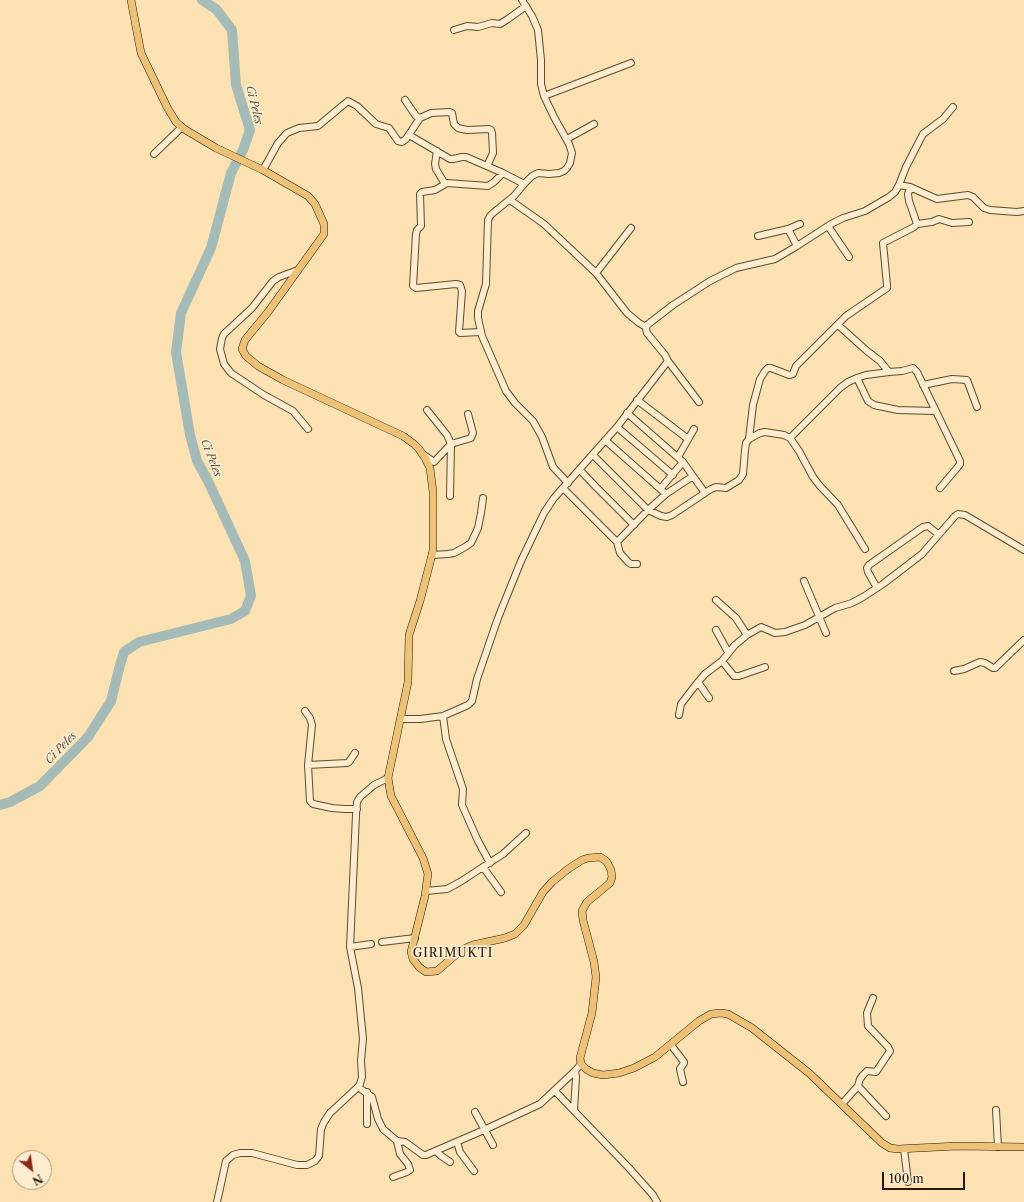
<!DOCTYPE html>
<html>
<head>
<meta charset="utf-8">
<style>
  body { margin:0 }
  #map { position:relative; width:1024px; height:1202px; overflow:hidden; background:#fce2b2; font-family:"Libre Caslon Text",serif }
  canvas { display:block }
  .north { position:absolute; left:12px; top:1150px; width:40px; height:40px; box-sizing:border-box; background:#fdeccd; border:1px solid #a7977f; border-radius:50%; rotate:150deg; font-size:11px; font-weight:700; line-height:16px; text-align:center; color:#27170a }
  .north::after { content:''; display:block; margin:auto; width:14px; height:18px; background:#8f2418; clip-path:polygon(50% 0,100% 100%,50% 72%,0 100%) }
  .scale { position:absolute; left:882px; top:1172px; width:83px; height:18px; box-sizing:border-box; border:2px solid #27170a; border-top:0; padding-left:5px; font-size:12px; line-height:14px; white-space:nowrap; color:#27170a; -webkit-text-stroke:3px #fdeccd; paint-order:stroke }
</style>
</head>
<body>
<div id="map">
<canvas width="1024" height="1202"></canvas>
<div class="north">N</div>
<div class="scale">100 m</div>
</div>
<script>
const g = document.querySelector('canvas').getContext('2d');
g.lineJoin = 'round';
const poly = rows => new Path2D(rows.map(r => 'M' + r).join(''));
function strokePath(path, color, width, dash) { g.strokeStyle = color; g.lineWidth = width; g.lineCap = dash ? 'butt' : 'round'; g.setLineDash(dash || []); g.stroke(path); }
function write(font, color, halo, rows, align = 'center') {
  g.font = font + ' "Libre Caslon Text",serif'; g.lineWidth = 3.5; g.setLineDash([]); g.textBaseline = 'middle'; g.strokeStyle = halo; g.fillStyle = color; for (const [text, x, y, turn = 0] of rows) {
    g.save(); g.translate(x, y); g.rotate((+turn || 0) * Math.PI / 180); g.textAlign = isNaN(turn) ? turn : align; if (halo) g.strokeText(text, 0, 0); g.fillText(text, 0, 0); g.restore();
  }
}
strokePath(poly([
  [0,805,10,802,40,786,88,737,111,701,120,665,124,652,139,642,231,619,245,611,251,596,245,561,208,481,197,461,190,435,176,352,181,313,211,248,231,173,243,150,250,130,236,85,232,30,216,9,202,0]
]), '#a4bbb7', 10);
const minor = poly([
  [522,0,532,16,538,30,541,60,541,84,544,96,554,117,569,144,572,153,570,163,567,168,564,171,559,173,549,174,538,173,532,176,524,184,514,196,493,213,490,216,488,220,486,284,478,311,478,318,482,336,506,391,515,403,533,421,542,437,553,467,568,483],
  [454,30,467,26,478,27,492,23,500,24,508,19,526,6],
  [544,96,631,63],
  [405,100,416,116,420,118,431,113,450,112,452,113,454,124,458,128,467,130,489,129,491,130,492,133,493,153,487,166],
  [409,135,450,159,453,159,462,157,466,157,503,173,524,184],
  [567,139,594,124],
  [437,151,435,164,436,169,445,184],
  [154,154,182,127],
  [263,170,278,143,287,133,299,128,318,126,348,101,357,106,376,124,389,128,398,141,402,142,406,139,420,118],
  [899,185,910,187,937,199,968,195,973,197,984,208,990,210,1017,212,1024,211],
  [510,200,544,224,596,273,627,313,639,323,646,327],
  [917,224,932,222,939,219,952,223,969,222],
  [828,226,849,257],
  [788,229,797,246],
  [758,236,788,229,800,224],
  [298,270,279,277,273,281,252,308,224,334,222,338,220,349,224,364,231,373,264,395,293,411,308,429],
  [596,273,631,228],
  [838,325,867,351,880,361,889,372,902,371,913,368,917,372,960,461,960,464,957,468,940,488],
  [480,332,460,333,459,332,462,291,460,285,456,284,416,288,413,286,416,234,417,230,421,226,420,194,422,192,435,190,447,183,488,186,494,182,503,173],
  [668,361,699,402],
  [857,378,868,401,874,405,898,410,935,411],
  [923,385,952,379,967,380,977,407],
  [637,400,688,439],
  [427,410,447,435,451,444,450,496],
  [627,413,683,462,705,493],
  [617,427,673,475],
  [790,438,840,388,848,382,857,378,866,375,889,372],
  [749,439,753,405,760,379,765,371,768,368,771,368,789,375,793,374,796,366,846,316,887,288,887,285,883,243,914,227,917,224,909,201,908,194,910,187],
  [605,440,666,494,648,510,617,542],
  [424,455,434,462,451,444,471,438,473,433,468,414],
  [593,455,648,510,661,516,667,517,672,515,711,489,716,487,726,488,739,480,743,474,745,450,746,443,749,439,760,433,765,432,784,435,790,438,799,451,813,477,820,486,838,505,865,549],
  [678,457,694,429],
  [580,470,596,487,634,525],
  [563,488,617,542,620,553,628,562,631,564,637,564],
  [661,488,683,462],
  [666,494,693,476],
  [432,555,448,554,454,553,465,547,471,543,478,528,481,513,483,498],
  [804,581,826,633],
  [877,588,868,572,867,568,869,565,923,527,928,526,938,534],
  [716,600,736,618,747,635],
  [716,630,728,652],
  [722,661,734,676,739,676,765,667],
  [954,671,964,669,980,662,985,663,993,668,995,668,1024,640],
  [698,682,709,698],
  [305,711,310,718,312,725,308,765,310,801,313,804,332,808,345,809,357,809],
  [679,715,681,704,698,682,705,674,722,661,735,645,747,635,761,627,775,633,785,632,805,625,835,608,852,603,863,597,883,584,922,554,955,516,958,514,965,515,1024,550],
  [443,716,446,739,463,789,462,805,478,841,490,863],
  [401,719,420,719,443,716,468,705,472,701,477,679,498,618,521,561,544,513,554,498,617,427,668,361,665,355,647,333,646,329,647,325,673,305,710,281,736,268,775,259,797,246,831,224,843,218,865,211,889,197,895,192,899,185,906,167,923,134,943,119,953,107],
  [308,765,347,763,349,762,355,753],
  [483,867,501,892],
  [426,891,447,889,460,882,503,854,526,833],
  [382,942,415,938],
  [350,947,371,944],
  [671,1045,684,1062,684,1063,680,1069,683,1082],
  [858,1086,886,1116],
  [358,1087,372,1097,378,1119,383,1129,397,1141,405,1142,423,1155,426,1155,484,1130,540,1104,575,1071,581,1064],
  [555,1091,629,1168,653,1195,657,1202],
  [367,1092,367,1124],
  [842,1104,858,1086,860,1079,863,1075,867,1071,876,1072,890,1051,888,1047,868,1026,867,1013,873,998],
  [574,1110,576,1077,575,1071],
  [996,1110,998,1147],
  [475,1112,493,1145],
  [457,1142,460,1152,474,1171],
  [904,1149,908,1182],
  [436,1151,440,1155,450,1162],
  [393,1177,407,1172,410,1170,408,1164,400,1154,397,1141],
  [217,1202,226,1161,233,1155,240,1153,252,1153,297,1165,307,1165,315,1161,319,1156,321,1129,324,1122,330,1113,358,1087,360,1084,362,1077,361,1060,363,1039,358,988,350,947,356,815,357,802,360,797,374,785,388,778]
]);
const major = poly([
  [131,0,141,53,167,107,176,122,184,129,216,148,263,170,308,196,315,204,324,224,324,234,268,312,245,340,242,349,246,356,258,366,283,380,403,436,414,444,419,449,425,458,430,468,433,492,433,551,420,601,409,635,408,682,388,778,391,796,423,858,428,874,425,896,411,952,413,959,419,967,426,972,437,971,459,952,466,948,473,945,505,938,515,934,524,925,543,892,552,882,568,869,582,860,588,858,600,857,606,861,608,864,611,870,612,877,610,883,587,902,582,911,583,920,594,962,596,977,592,1013,580,1058,581,1064,586,1069,593,1073,603,1075,619,1073,634,1068,655,1057,699,1021,711,1014,721,1013,728,1014,752,1028,809,1073,882,1143,890,1148,898,1149,958,1146,1024,1147]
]);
strokePath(minor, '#5c4a34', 8);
strokePath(major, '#27170a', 8);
strokePath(minor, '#fdeccd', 6);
strokePath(major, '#eec179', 7);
write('italic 11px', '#535047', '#fdeccd', [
  ["Ci Peles",254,105,76],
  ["Ci Peles",211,458,69],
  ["Ci Peles",61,748,-46]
]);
g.letterSpacing = '1px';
write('12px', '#27170a', '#fdeccd', [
  ["GIRIMUKTI",453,954]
]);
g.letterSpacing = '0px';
</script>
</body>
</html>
